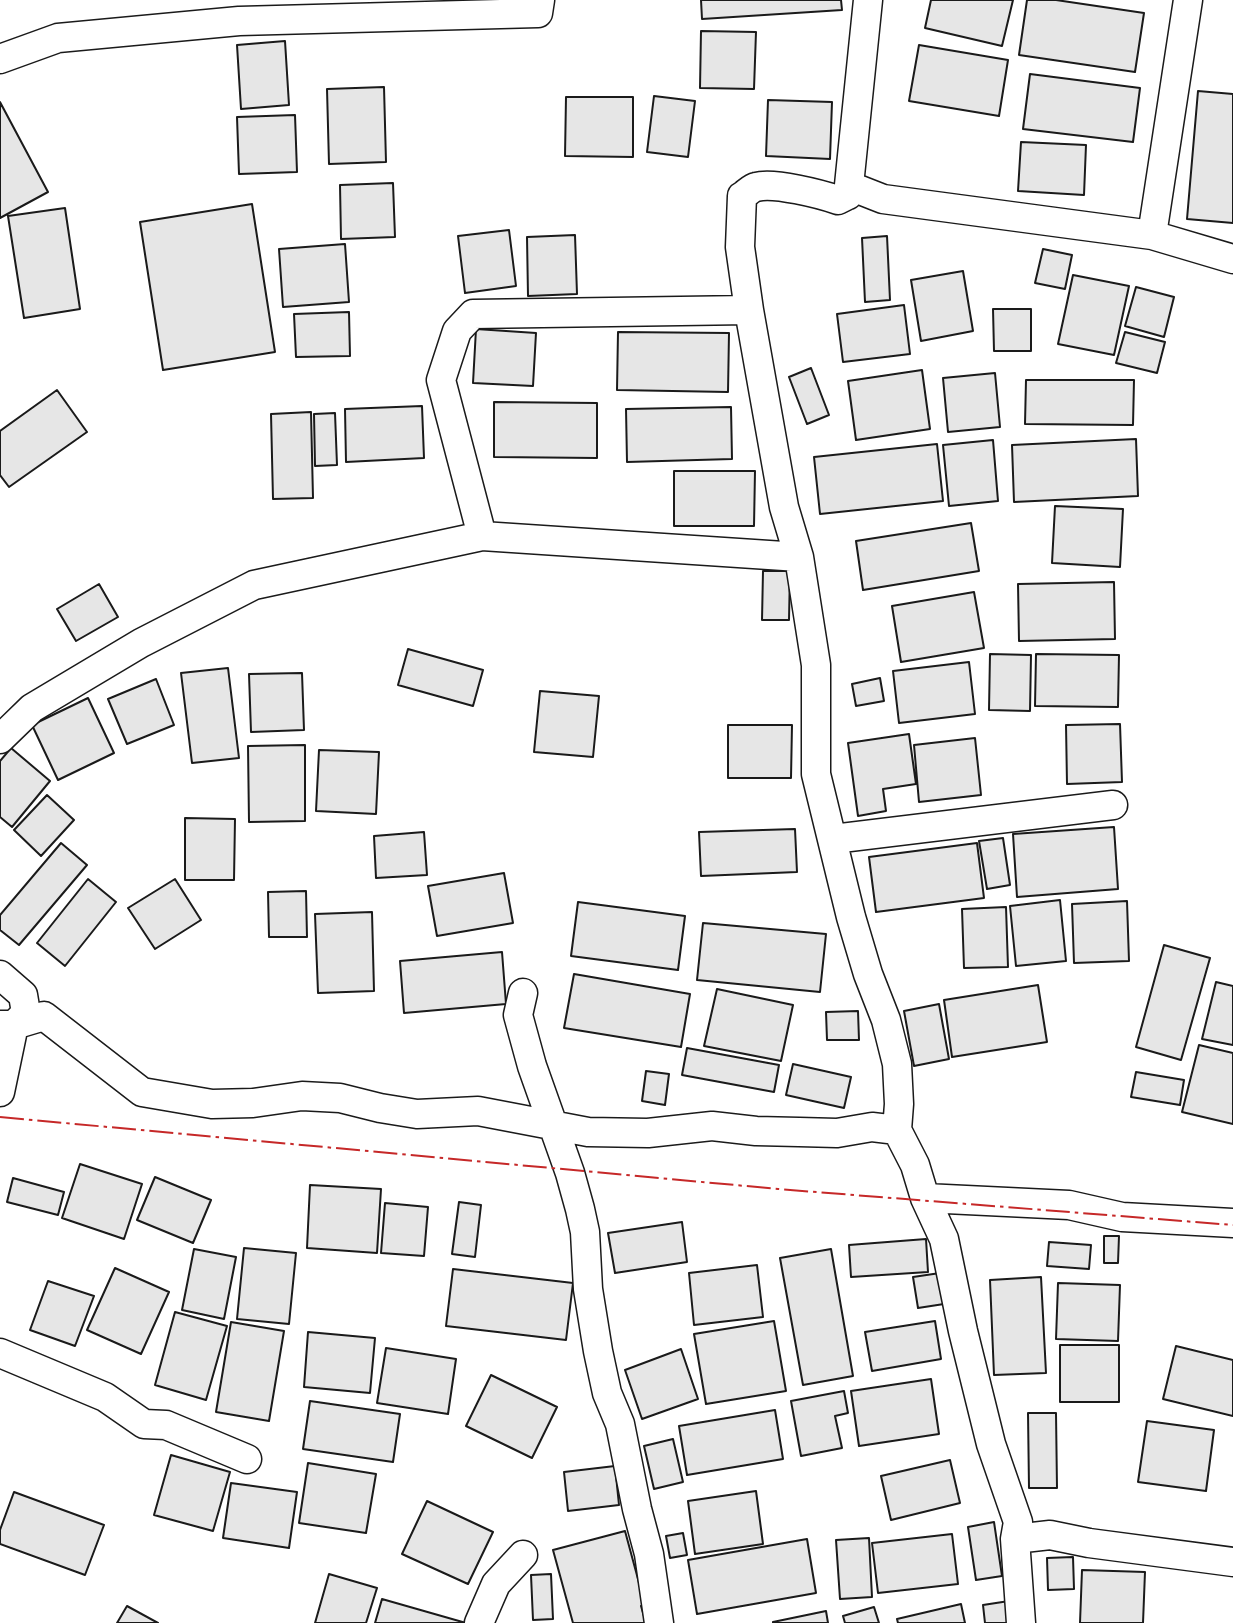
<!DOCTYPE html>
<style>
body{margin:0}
canvas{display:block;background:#fff}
</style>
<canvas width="1233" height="1623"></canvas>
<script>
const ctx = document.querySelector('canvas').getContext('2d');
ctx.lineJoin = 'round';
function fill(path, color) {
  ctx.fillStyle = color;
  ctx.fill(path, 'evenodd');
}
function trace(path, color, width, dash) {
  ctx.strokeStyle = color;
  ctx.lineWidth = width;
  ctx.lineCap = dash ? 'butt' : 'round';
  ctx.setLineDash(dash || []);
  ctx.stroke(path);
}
const building = new Path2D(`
 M701 0H841L842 10 702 19Z
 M931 0H1013L1002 46 925 28Z
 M1027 0H1056L1144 13 1135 72 1019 55Z
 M701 31 756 32 754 89 700 88Z
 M285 41 289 105 241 109 237 45Z
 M919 45 1008 60 999 116 909 101Z
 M1030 74 1140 88 1133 142 1023 129Z
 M384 87 386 162 329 164 327 89Z
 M1198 91 1233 94V223L1187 219Z
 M654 96 695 101 688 157 647 152Z
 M566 97H633V157L565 156Z
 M768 100 832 102 830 159 766 156Z
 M0 102 48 192 0 218Z
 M295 115 297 172 239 174 237 117Z
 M1021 142 1086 145 1084 195 1018 191Z
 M393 183 395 237 341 239 340 185Z
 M252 204 275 352 163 370 140 222Z
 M65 208 80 309 24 318 8 216Z
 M509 230 516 286 465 293 458 236Z
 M575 235 577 294 528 296 527 237Z
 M887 236 890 300 865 302 862 238Z
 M345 244 349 302 283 307 279 249Z
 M1043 249 1072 255 1065 289 1035 283Z
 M963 271 973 331 921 341 911 280Z
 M1073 275 1129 286 1114 355 1058 344Z
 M1136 287 1174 297 1164 337 1125 326Z
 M904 305 910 354 843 362 837 314Z
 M993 309H1031V351H994Z
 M349 312 350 356 296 357 294 314Z
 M476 329 536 333 533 386 473 383Z
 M618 332 729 333 728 392 617 390Z
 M1125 332 1165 342 1157 373 1116 363Z
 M811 368 829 415 807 424 789 377Z
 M922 370 930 429 856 440 848 381Z
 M995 373 1000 427 948 432 943 378Z
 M1026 380H1134L1133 425 1025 424Z
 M57 390 87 432 9 487 0 475V431Z
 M494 402 597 403V458L494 457Z
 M422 406 424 458 346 462 345 409Z
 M731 407 732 459 627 462 626 409Z
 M311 412 313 498 273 499 271 414Z
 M335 413 337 465 315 466 314 414Z
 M1136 439 1138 496 1014 502 1012 445Z
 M993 440 998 501 949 506 943 445Z
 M937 444 943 501 820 514 814 457Z
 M674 471H755L754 526H674Z
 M1055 506 1123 509 1120 567 1052 563Z
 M971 523 979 571 863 590 856 541Z
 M763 571H790L789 620H762Z
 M1114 582 1115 639 1019 641 1018 584Z
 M99 584 118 617 76 641 57 609Z
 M974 592 984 648 901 662 892 606Z
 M408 649 483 670 473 706 398 685Z
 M990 654 1031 655 1030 711 989 710Z
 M1036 654 1119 655 1118 707 1035 706Z
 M969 662 975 714 899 723 893 671Z
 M228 668 239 758 192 763 181 673Z
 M302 673 304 730 251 732 249 674Z
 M880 678 884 701 856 706 852 684Z
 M156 679 174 725 127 744 108 699Z
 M540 691 599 696 593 757 534 752Z
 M88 698 114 753 58 780 32 725Z
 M1120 724 1122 782 1067 784 1066 725Z
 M728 725H792L791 778H728Z
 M909 734 916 784 883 789 886 811 858 816 848 743Z
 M975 738 981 795 919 802 914 745Z
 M305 745V821L249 822 248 746Z
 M11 748 50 781 12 827 0 817V761Z
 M319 750 379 752 376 814 316 811Z
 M47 795 74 820 41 856 14 830Z
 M185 818 235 819 234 880H185Z
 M1114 827 1118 889 1017 897 1013 834Z
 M795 829 797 872 701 876 699 832Z
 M424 832 427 875 376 878 374 836Z
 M1003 838 1010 885 987 889 979 841Z
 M61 843 87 865 19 945 0 930V915Z
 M977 843 984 898 876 912 869 857Z
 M504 873 513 923 437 936 428 886Z
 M88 879 116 902 65 966 37 943Z
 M175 879 201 920 155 949 128 908Z
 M306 891 307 937H269L268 892Z
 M1060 900 1066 961 1016 966 1010 906Z
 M1127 901 1129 961 1074 963 1072 904Z
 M578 902 685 916 678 970 571 956Z
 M1006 907 1008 967 964 968 962 909Z
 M372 912 374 991 318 993 315 914Z
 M703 923 826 934 820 992 697 980Z
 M1164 945 1210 958 1181 1060 1136 1047Z
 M502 952 506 1004 404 1013 400 961Z
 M574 974 690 994 681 1047 564 1028Z
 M1216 982 1233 986V1045L1202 1039Z
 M1038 985 1047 1042 952 1057 944 1000Z
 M717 989 793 1005 781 1061 704 1046Z
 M939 1004 949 1059 914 1066 904 1011Z
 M858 1011 859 1040H827L826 1012Z
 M1199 1045 1233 1053V1124L1182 1112Z
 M687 1048 779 1065 774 1092 682 1075Z
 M793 1064 851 1077 844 1108 786 1095Z
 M646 1071 669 1074 665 1105 642 1101Z
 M1136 1072 1184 1080 1180 1105 1131 1097Z
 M80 1164 142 1184 124 1239 62 1218Z
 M155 1177 211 1200 193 1243 137 1220Z
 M13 1178 64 1192 58 1215 7 1202Z
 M310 1185 381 1189 377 1253 307 1248Z
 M459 1202 481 1205 475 1257 452 1254Z
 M385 1203 428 1207 424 1256 381 1253Z
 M682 1222 687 1262 615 1273 608 1233Z
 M1104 1236H1119L1118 1263H1104Z
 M926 1239 928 1272 851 1277 849 1245Z
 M1049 1242 1091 1245 1089 1269 1047 1266Z
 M244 1248 296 1253 289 1324 237 1319Z
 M194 1249 236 1257 224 1319 182 1310Z
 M831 1249 853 1376 803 1385 780 1258Z
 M757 1265 763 1317 694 1325 689 1273Z
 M115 1268 169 1292 141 1354 87 1330Z
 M453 1269 573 1283 566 1340 446 1326Z
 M940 1273 944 1304 918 1308 913 1277Z
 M1041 1277 1046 1373 994 1375 990 1280Z
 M48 1281 94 1296 75 1346 30 1330Z
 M1058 1283 1120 1285 1118 1341 1056 1339Z
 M175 1312 227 1326 206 1400 155 1385Z
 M774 1321 786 1391 706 1404 694 1334Z
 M935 1321 941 1359 872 1371 865 1332Z
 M231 1322 284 1331 269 1421 216 1412Z
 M308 1332 375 1338 370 1393 304 1387Z
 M1060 1345H1119V1402H1060Z
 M1176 1346 1233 1360V1416L1163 1399Z
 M386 1348 456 1359 448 1414 377 1403Z
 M681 1349 698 1399 642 1419 625 1370Z
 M491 1375 557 1407 532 1458 466 1426Z
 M931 1379 939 1434 859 1446 851 1391Z
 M844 1391 848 1413 835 1416 842 1448 801 1456 791 1401Z
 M310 1401 400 1414 393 1462 303 1449Z
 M775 1410 783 1459 687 1475 679 1426Z
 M1028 1413H1056L1057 1488H1029Z
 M1147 1421 1214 1430 1206 1491 1138 1482Z
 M673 1439 683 1482 654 1489 644 1446Z
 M171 1455 230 1472 213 1531 154 1515Z
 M950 1460 960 1503 891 1520 881 1476Z
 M308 1463 376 1474 366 1533 299 1523Z
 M615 1466 619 1505 568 1511 564 1472Z
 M231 1483 297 1492 289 1548 223 1538Z
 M756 1491 763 1544 695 1554 688 1501Z
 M14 1492 104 1525 85 1575 0 1544V1530Z
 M427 1501 493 1532 468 1584 402 1554Z
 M994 1522 1002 1576 976 1580 968 1527Z
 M625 1531 645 1605 641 1606 646 1623H573L553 1550Z
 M683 1533 687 1555 670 1558 666 1536Z
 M952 1534 958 1584 878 1593 872 1543Z
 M869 1538 872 1597 840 1599 836 1540Z
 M807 1539 816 1593 697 1614 688 1560Z
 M1073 1557 1074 1589 1048 1590 1047 1558Z
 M1082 1570 1145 1572 1143 1623H1080Z
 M329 1574 377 1588 366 1623H315Z
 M551 1574 553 1619 533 1620 531 1575Z
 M382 1599 466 1623H375Z
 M1009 1601 1012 1623H985L983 1605Z
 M961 1604 965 1623H898L897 1619Z
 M127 1606 158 1623H117Z
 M874 1607 879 1623H845L843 1616Z
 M826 1611 828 1623H773V1622Z`);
const minor = new Path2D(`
 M868 0 848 195 838 200C820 194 774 182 756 187 751 188 746 194 742 196L740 247 749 310 784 507 799 557 816 665V774L851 917 868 974 886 1020 897 1064 899 1104 897 1130
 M0 59 58 38 239 21 538 13 540 0
 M848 195 855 188 883 199 1152 235 1233 259
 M1152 235 1188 0
 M482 536 441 380 457 331 473 314 749 310
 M0 739 32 708 141 643 254 585 482 536 799 557
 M833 839 1113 805
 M0 975 23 995 26 1013 14 1025 0 1092
 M523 993 518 1015 532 1066 570 1173 580 1209 585 1232 588 1289 598 1351 607 1393 620 1424 637 1509 649 1554 659 1623
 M0 1025H14L44 1016 142 1092 212 1104 253 1103 302 1096 340 1098 380 1108 417 1114 478 1111 588 1132 648 1133 712 1126 756 1131 799 1132 837 1133 872 1127 897 1130 915 1165 925 1198 944 1239 963 1331 991 1444 1018 1522 1015 1539 1050 1535 1089 1543 1233 1562
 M925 1198 1069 1205 1122 1217 1233 1223
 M0 1353 105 1397 144 1424 166 1425 247 1459
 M1015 1539 1021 1623
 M479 1623 496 1584 523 1555`);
const power = new Path2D(`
 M0 1117 778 1189 1233 1225`);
fill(building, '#e6e6e6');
trace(building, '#1a1a1a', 2);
trace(minor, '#1a1a1a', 31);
trace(minor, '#fff', 28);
trace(power, '#c62828', 2, [24, 5, 3.5, 5]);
</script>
